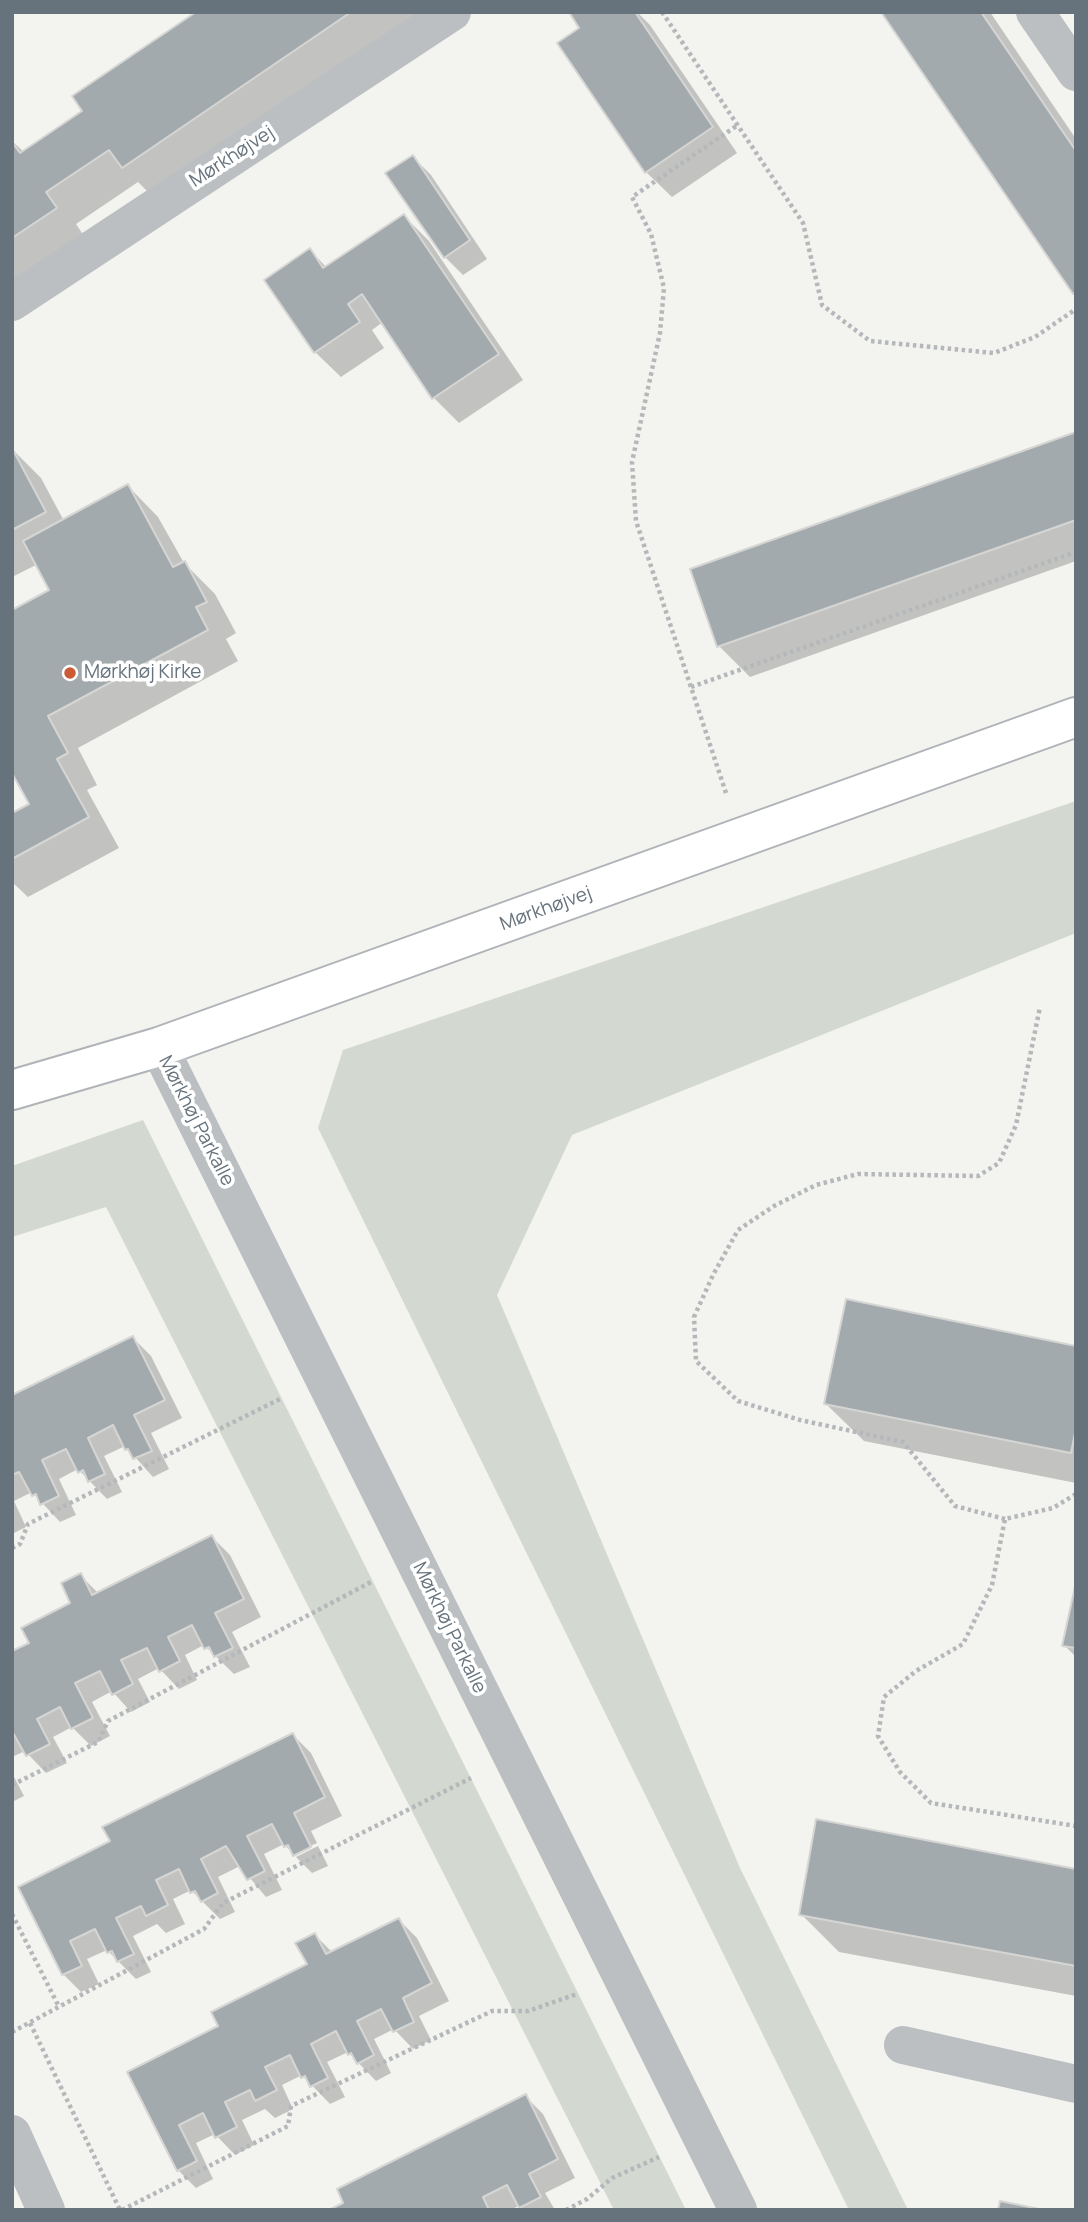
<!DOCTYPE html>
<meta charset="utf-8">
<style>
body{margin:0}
#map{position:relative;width:1088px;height:2222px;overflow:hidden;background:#f3f3f0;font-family:Manrope,sans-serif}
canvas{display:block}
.frame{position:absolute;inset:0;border:14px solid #66737d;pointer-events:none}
</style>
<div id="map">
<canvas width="1088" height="2222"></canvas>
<div class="frame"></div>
</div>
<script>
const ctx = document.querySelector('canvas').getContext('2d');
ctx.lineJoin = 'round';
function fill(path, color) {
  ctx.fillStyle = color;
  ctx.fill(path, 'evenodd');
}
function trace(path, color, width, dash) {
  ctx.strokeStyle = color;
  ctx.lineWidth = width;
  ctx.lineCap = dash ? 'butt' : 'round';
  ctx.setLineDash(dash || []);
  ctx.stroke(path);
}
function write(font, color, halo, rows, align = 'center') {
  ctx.font = font + ' Manrope,sans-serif';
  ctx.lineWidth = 7;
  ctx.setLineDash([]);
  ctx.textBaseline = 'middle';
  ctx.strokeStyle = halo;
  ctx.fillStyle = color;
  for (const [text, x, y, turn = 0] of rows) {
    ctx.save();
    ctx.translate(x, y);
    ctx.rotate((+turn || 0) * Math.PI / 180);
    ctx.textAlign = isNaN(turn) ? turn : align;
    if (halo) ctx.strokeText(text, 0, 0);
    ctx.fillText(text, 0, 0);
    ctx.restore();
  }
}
const green = new Path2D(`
 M1076 801V933L572 1135 497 1295 740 1868 908 2210H849L318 1128 343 1050Z
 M143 1120 686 2210H614L106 1207 12 1237V1166Z`);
const shadow = new Path2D(`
 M200 12H427L154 198 138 182 76 224 86 239 12 289V141L24 152 84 111Z
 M571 12H637L650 25 737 153 672 197 646 172 582 28Z
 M884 12H990L1076 139V295Z
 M413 157 431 175 487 259 463 275 445 257Z
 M404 216 429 241 523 380 459 423 434 398 383 322 372 330 384 348 341 377 315 352 310 250 327 268Z
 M1076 434V561L750 677 719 646Z
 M12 449 41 478 64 521 128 486 158 517 184 563 215 594 236 633 226 639 238 661 78 748 97 785 87 790 119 848 28 897 12 882V815L31 804 52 591 38 564 12 577Z
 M133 1338 151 1356 182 1418 151 1433 169 1469 153 1477 125 1446 104 1456 122 1492 107 1499 78 1469 59 1479 76 1515 60 1522 32 1492 14 1501 26 1527 12 1534V1397Z
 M1076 1347V1483L864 1441 826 1404Z
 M212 1537 230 1555 261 1617 232 1632 250 1667 234 1674 204 1645 185 1655 197 1680 179 1689 159 1668 138 1679 150 1702 131 1712 112 1691 92 1702 110 1736 91 1746 72 1727 53 1737 67 1763 46 1773 25 1751 12 1757V1653L31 1644 73 1604 80 1575 98 1593Z
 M1076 1590V1657L1064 1645Z
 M293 1735 311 1753 342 1816 311 1831 317 1843 295 1853V1856L284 1844 264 1854 282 1890 266 1897 240 1866 218 1877 235 1912 220 1919 191 1890 173 1899 185 1924 166 1933 157 1924 133 1936 151 1972 136 1979 107 1950 87 1959 99 1984 81 1992 63 1974 20 1887 112 1842Z
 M12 1773 24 1796 12 1802Z
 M318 1846 328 1866 312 1873 296 1857Z
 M1076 1871V1996L839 1952 801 1914Z
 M399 1920 417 1938 449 2001 419 2016 431 2040 413 2049 394 2029 374 2039 391 2073 376 2081 348 2052 327 2062 345 2097 330 2104 302 2075 282 2085 293 2109 275 2118 265 2109 242 2120 254 2145 235 2155 215 2134 196 2143 213 2179 196 2188 178 2170 129 2072 220 2027 309 1965 315 1935 333 1953Z
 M525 2096 543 2114 575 2178 545 2193 555 2210H524L520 2205 511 2210H333Z`);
const building = new Path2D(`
 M196 12H351L122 168 109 150 46 192 57 208 12 238V142L20 153 82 111 72 96Z
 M569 12H635L713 127 645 173 557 43 579 28Z
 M881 12H981L1076 151V292L1073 294Z
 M413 155 470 240 444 258 385 173Z
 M404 214 499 354 432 399 362 294 348 304 360 322 314 353 264 280 310 248 323 268Z
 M1076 432V520L717 647 690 569Z
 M12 448 46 512 12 530Z
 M128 484 173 567 185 561 207 602 196 607 208 630 48 716 68 753 57 759 89 817 12 859V813L29 804 12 773V610L49 590 23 541Z
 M846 1299 1076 1346V1428L1071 1453 824 1404Z
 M133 1336 165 1400 134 1415 152 1451 133 1459 128 1449 125 1450 113 1425 88 1438 105 1474 88 1482 83 1470 78 1473 66 1449 42 1460 59 1496 40 1505 36 1494 32 1496 19 1472 12 1475V1395Z
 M212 1535 244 1599 215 1613 233 1648 214 1657 209 1647 204 1649 192 1625 168 1637 180 1661 159 1672 147 1648 121 1660 133 1684 112 1695 100 1671 75 1683 93 1718 71 1729 60 1707 37 1719 50 1744 26 1756 12 1731V1651L29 1643 21 1628 70 1603 61 1583 81 1573 92 1595Z
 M1076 1582V1648L1062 1646Z
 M293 1733 325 1797 294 1813 311 1847 293 1856 288 1845 284 1847 272 1824 247 1836 265 1871 247 1880 226 1846 201 1859 218 1893 201 1902 195 1891 190 1893 179 1869 156 1880 168 1905 146 1916 141 1906 116 1918 134 1954 117 1962 112 1951 107 1953 95 1929 70 1941 82 1966 62 1975 18 1887 110 1841 102 1827Z
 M816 1819 1076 1869V1966L799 1915Z
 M399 1918 432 1983 403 1998 414 2022 393 2032 381 2009 357 2021 374 2055 357 2064 351 2053 348 2055 336 2031 311 2044 328 2078 310 2087 305 2076 301 2078 290 2055 265 2067 277 2090 255 2101 250 2090 225 2102 237 2127 215 2138 203 2113 179 2125 197 2161 177 2171 127 2072 218 2026 211 2012 307 1964 295 1943 315 1933 326 1954Z
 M526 2094 558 2159 529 2174 541 2197 519 2208 507 2185 483 2197 489 2210H329L343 2203 337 2189Z
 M1000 2201 1044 2210H998Z`);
const path = new Path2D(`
 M662 12 803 223 822 305 870 341 994 353 1035 337 1076 309
 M691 687 1076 552
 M726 793 636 521 632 462 660 333 664 288 651 234 632 197 738 125
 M1076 1494 1053 1508 1005 1519 992 1585 963 1644 916 1671 884 1697 878 1736 900 1772 931 1803 1076 1826
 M1005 1519 955 1506 903 1442 800 1420 738 1401 696 1361 694 1317 713 1275 738 1230 774 1206 816 1185 858 1174 978 1176 999 1163 1016 1125 1040 1007
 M12 1548 20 1544 28 1524 282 1398
 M12 1785 98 1742 108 1721 373 1581
 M12 1914 59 2007
 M30 2023 120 2210
 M12 2032 204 1929 223 1903 471 1778
 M122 2210 288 2126 291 2106 492 2011H528L577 1994
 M566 2210 587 2199 612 2178 659 2157`);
const street = new Path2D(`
 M1035 12 1076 72
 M12 302 452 12
 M159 1047 738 2210
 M903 2045 1076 2084
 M12 2134 46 2210`);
const secondary = new Path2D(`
 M12 1090 159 1047 1076 717`);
const markers = [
 [70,673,7,"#cc5a37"]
];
const streetNames = [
 ["Mørkhøjvej",232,157,-33],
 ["Mørkhøjvej",546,909,-20],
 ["Mørkhøj Parkalle",196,1121,63],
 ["Mørkhøj Parkalle",449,1628,64]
];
const poiNames = [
 ["Mørkhøj Kirke",84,673]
];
fill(green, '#d3d8d0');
fill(shadow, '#0003');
fill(building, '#a3aaae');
trace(building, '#d5d5d3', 2);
trace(secondary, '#b0b4b8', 42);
trace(path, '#b5b8ba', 4.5, [3.5, 3.5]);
trace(street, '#bbbfc1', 38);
trace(secondary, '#fff', 38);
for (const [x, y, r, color] of markers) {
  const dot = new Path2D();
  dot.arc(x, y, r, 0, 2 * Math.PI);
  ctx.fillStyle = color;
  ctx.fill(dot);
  trace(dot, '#fff', 2.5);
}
write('19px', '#66737d', '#fff', streetNames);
write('19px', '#66737d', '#fff', poiNames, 'left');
</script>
